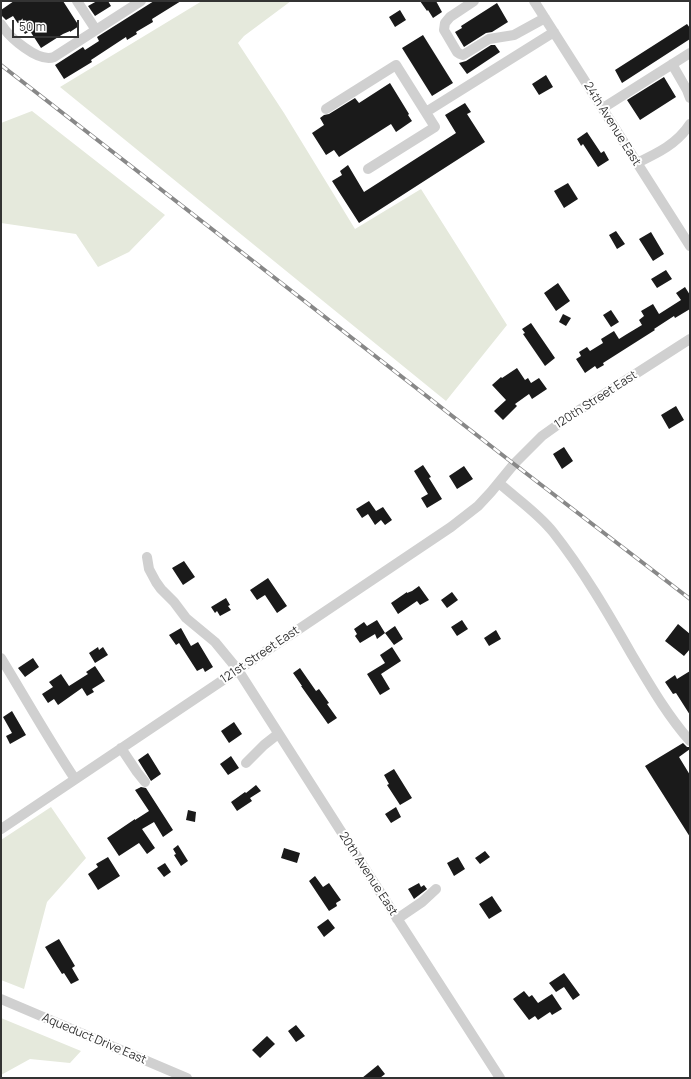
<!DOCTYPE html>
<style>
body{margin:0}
#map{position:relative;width:691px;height:1079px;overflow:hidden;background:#fff;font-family:Manrope,sans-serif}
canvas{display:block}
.frame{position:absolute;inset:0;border:2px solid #333;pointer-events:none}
.scale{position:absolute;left:12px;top:20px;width:67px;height:18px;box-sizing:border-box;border:2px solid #333;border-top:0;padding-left:5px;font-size:12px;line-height:14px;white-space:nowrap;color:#333;-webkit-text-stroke:3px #fff;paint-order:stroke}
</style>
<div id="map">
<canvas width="691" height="1079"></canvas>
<div class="frame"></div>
<div class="scale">50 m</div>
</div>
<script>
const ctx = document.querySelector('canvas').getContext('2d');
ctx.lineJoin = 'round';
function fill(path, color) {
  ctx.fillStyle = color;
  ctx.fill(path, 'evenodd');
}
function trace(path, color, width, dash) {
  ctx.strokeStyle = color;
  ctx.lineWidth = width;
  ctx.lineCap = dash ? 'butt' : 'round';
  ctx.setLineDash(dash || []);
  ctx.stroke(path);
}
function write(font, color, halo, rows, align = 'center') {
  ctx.font = font + ' Manrope,sans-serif';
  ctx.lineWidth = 4;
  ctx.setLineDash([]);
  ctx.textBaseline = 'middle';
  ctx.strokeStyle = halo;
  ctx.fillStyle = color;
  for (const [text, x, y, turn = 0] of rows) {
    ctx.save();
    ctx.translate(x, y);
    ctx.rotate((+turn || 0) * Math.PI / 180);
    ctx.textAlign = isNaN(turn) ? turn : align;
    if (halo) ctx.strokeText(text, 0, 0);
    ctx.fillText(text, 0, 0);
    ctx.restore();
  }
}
const green = new Path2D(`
 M202 1H291L244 36 238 43 284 113 355 229 421 189 507 325 446 401 60 87Z
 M32 111 165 215 129 252 98 267 76 234 1 223V123Z
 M51 807 86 858 47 902 24 989 1 980V840Z
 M1 1018 81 1051 70 1063 30 1059 1 1075Z`);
const building = new Path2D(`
 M14 1H63L79 26 70 32V31L63 34 41 48 30 31 25 34 13 16 6 20 1 15V10Z
 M97 1H108L111 6 95 16 88 6Z
 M154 1H181L152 19 153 22 136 32 137 34 127 40 126 37 91 60 92 62 64 79 55 65 83 47 85 50 99 41 97 37Z
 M420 1H436L442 12 433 18 428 10 427 11Z
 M497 3 508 22 492 32 486 33 464 47 455 32 462 28 461 26Z
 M400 10 406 20 395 27 389 17Z
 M687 24 690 28V39L622 83 615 70Z
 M423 35 453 83 432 96 402 48Z
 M491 45H495L500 52 467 74 459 63 466 61Z
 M546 75 553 87 539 95 532 84Z
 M664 77 676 97 640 120 627 100Z
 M390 83 409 114 408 115 412 121 396 132 391 124 339 157 334 150 326 155 312 133 324 125 320 118 324 115 329 114 355 98 359 103Z
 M465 103 471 112 467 114 485 142 359 223 332 181 342 175 340 171 348 165 364 192 456 133 445 115Z
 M587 132 601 153 604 151 609 160 598 167 583 144 581 146 577 139Z
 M568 183 578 199 564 208 554 191Z
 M616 231 625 244 617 249 609 235Z
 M651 232 664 254 653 261 639 239Z
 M666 270 672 279 657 288 651 279Z
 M558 283 570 301 556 311 544 293Z
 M685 287 690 295V309L675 318 674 316 654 329 655 330 603 363 604 365 597 369 595 366 585 373 576 359 581 356 579 352 587 347 590 351 603 343 601 339 614 331 619 339 627 334 642 325 639 320 644 316 641 311 653 304 659 314 681 300 676 293Z
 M611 310 619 322 611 327 603 315Z
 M563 314 571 318 566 326 559 322Z
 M531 323 555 358 545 366 523 334 525 333 522 329Z
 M517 368 525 380 528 378 531 383 539 378 547 389 532 399 529 394 515 404 517 406 503 420 494 411 506 400 492 385 501 377 502 378Z
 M676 406 684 420 669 429 661 415Z
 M564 447 573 461 562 469 553 454Z
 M423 465 431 477 429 478 442 499 427 508 421 498 428 494 414 471Z
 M464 466 473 479 457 489 449 476Z
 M369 501 376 511 383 507 392 520 385 525 381 520 375 525 368 514 362 518 356 509Z
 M184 561 195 577 183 585 172 568Z
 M268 578 287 606 277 613 265 595 257 600 250 590Z
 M419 586 429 600 420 605 417 601 398 614 391 603 407 592V593L412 591Z
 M452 592 458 600 447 608 441 600Z
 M226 598 230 605 228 606 231 610 220 616 217 611 215 613 211 607Z
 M377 620 385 633 377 639 375 634 360 643 355 636 357 634 354 629 364 622 367 626Z
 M462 620 468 629 457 636 451 627Z
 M678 624 690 634V649L684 656 665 641Z
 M395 626 403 639 394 645 385 633Z
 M181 628 191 646 198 642 213 667 205 672 203 668 197 671 179 643 176 645 169 635Z
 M496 630 501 639 489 646 484 638Z
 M98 647 99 650 103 647 108 655 95 663 89 653Z
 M392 647 401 661 381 674 390 689 380 695 367 674 385 663 380 655Z
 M33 658 39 667 25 677 18 668Z
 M95 666 105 681 92 689 94 692 87 696 82 688 58 705 54 699 48 703 42 694 53 687 49 682 61 674 69 686 88 674 86 672Z
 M300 668 316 691 319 689 329 703 327 704 337 718 328 724 301 686H302L293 673Z
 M690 671 689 678 690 680V715L676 693 673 694 665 682 675 675 677 679Z
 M12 711 26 735 10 744 6 736 12 733 3 717Z
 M234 722 242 734 229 743 221 731Z
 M683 743 687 747H690V749L679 757 690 775V837L645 766Z
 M148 753 161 774 151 781 138 760Z
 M231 756 239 768 228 775 220 764Z
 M394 769 412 798 400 805 387 785 389 784 384 775Z
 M256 785 261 791 250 798 252 801 237 811 231 802 245 792 246 793Z
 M141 787 146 788 173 830 163 837 154 822 142 829 155 848 147 854 139 843 119 856 107 838 135 819V820L149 811 135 790Z
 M396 807 401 817 391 823 385 814Z
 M188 810 196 812 195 822 186 820Z
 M178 845 188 861 181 866 174 855 176 854 173 849Z
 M284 848 300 853 297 863 281 858Z
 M485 851 490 857 480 864 475 858Z
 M108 857 120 876 98 890 88 874 98 867 96 864Z
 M458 857 465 869 454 876 447 863Z
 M165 863 171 872 164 877 157 868Z
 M315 876 323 887 329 883 341 900 336 903 337 906 329 911 309 881Z
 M419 883 421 887 424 885 427 889 414 899 408 889Z
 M492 896 502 911 489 919 479 904Z
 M328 919 335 928 324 937 317 927Z
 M59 939 75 966 72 968 79 980 71 984 64 973 62 974 45 947Z
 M564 973 580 995 573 1000 564 987 556 992 549 983Z
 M524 991 529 997 532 995 538 1003 552 994 562 1009 552 1015 550 1012 538 1020 535 1016 529 1020 513 999Z
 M296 1025 305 1036 296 1042 288 1031Z
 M267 1036 275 1044 260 1058 252 1050Z
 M378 1065 385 1074 380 1078H362Z`);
const minor = new Path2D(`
 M77 1 96 30
 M474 1 450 17 445 23 444 30 447 35 457 52 460 54 463 55 468 52 489 39 514 35 545 18
 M534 1 690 246
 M1 24C9 37 38 63 54 57L141 1
 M672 64 687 90 690 98
 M603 108 690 53
 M326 109 396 65 435 127 368 169
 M426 112 554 32
 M637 163C658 153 677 144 690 124
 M499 483C517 499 538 513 553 532 583 570 608 613 632 655 650 685 667 715 690 741
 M147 557 149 569 156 582 161 589 174 602 186 618 215 642 238 670 351 847 500 1078
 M1 658C26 699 49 740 75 779
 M121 748 137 772 145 782
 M246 763 264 745 278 734
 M1 829 451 527 478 506 491 492 514 464 542 436 570 416 690 339
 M397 919 422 902 436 889
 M1 999 187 1078`);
const rail = new Path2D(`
 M1 65 514 464 690 599`);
const streetNames = [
 ["24th Avenue East",612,124,58],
 ["120th Street East",596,400,-33],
 ["121st Street East",260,655,-34],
 ["20th Avenue East",368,874,57],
 ["Aqueduct Drive East",94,1039,23]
];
fill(green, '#e5e9dc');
fill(building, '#1a1a1a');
trace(minor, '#d0d0d0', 10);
trace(rail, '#888', 4);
trace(rail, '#fff', 2.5, [8]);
write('12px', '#333', '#fff', streetNames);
</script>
